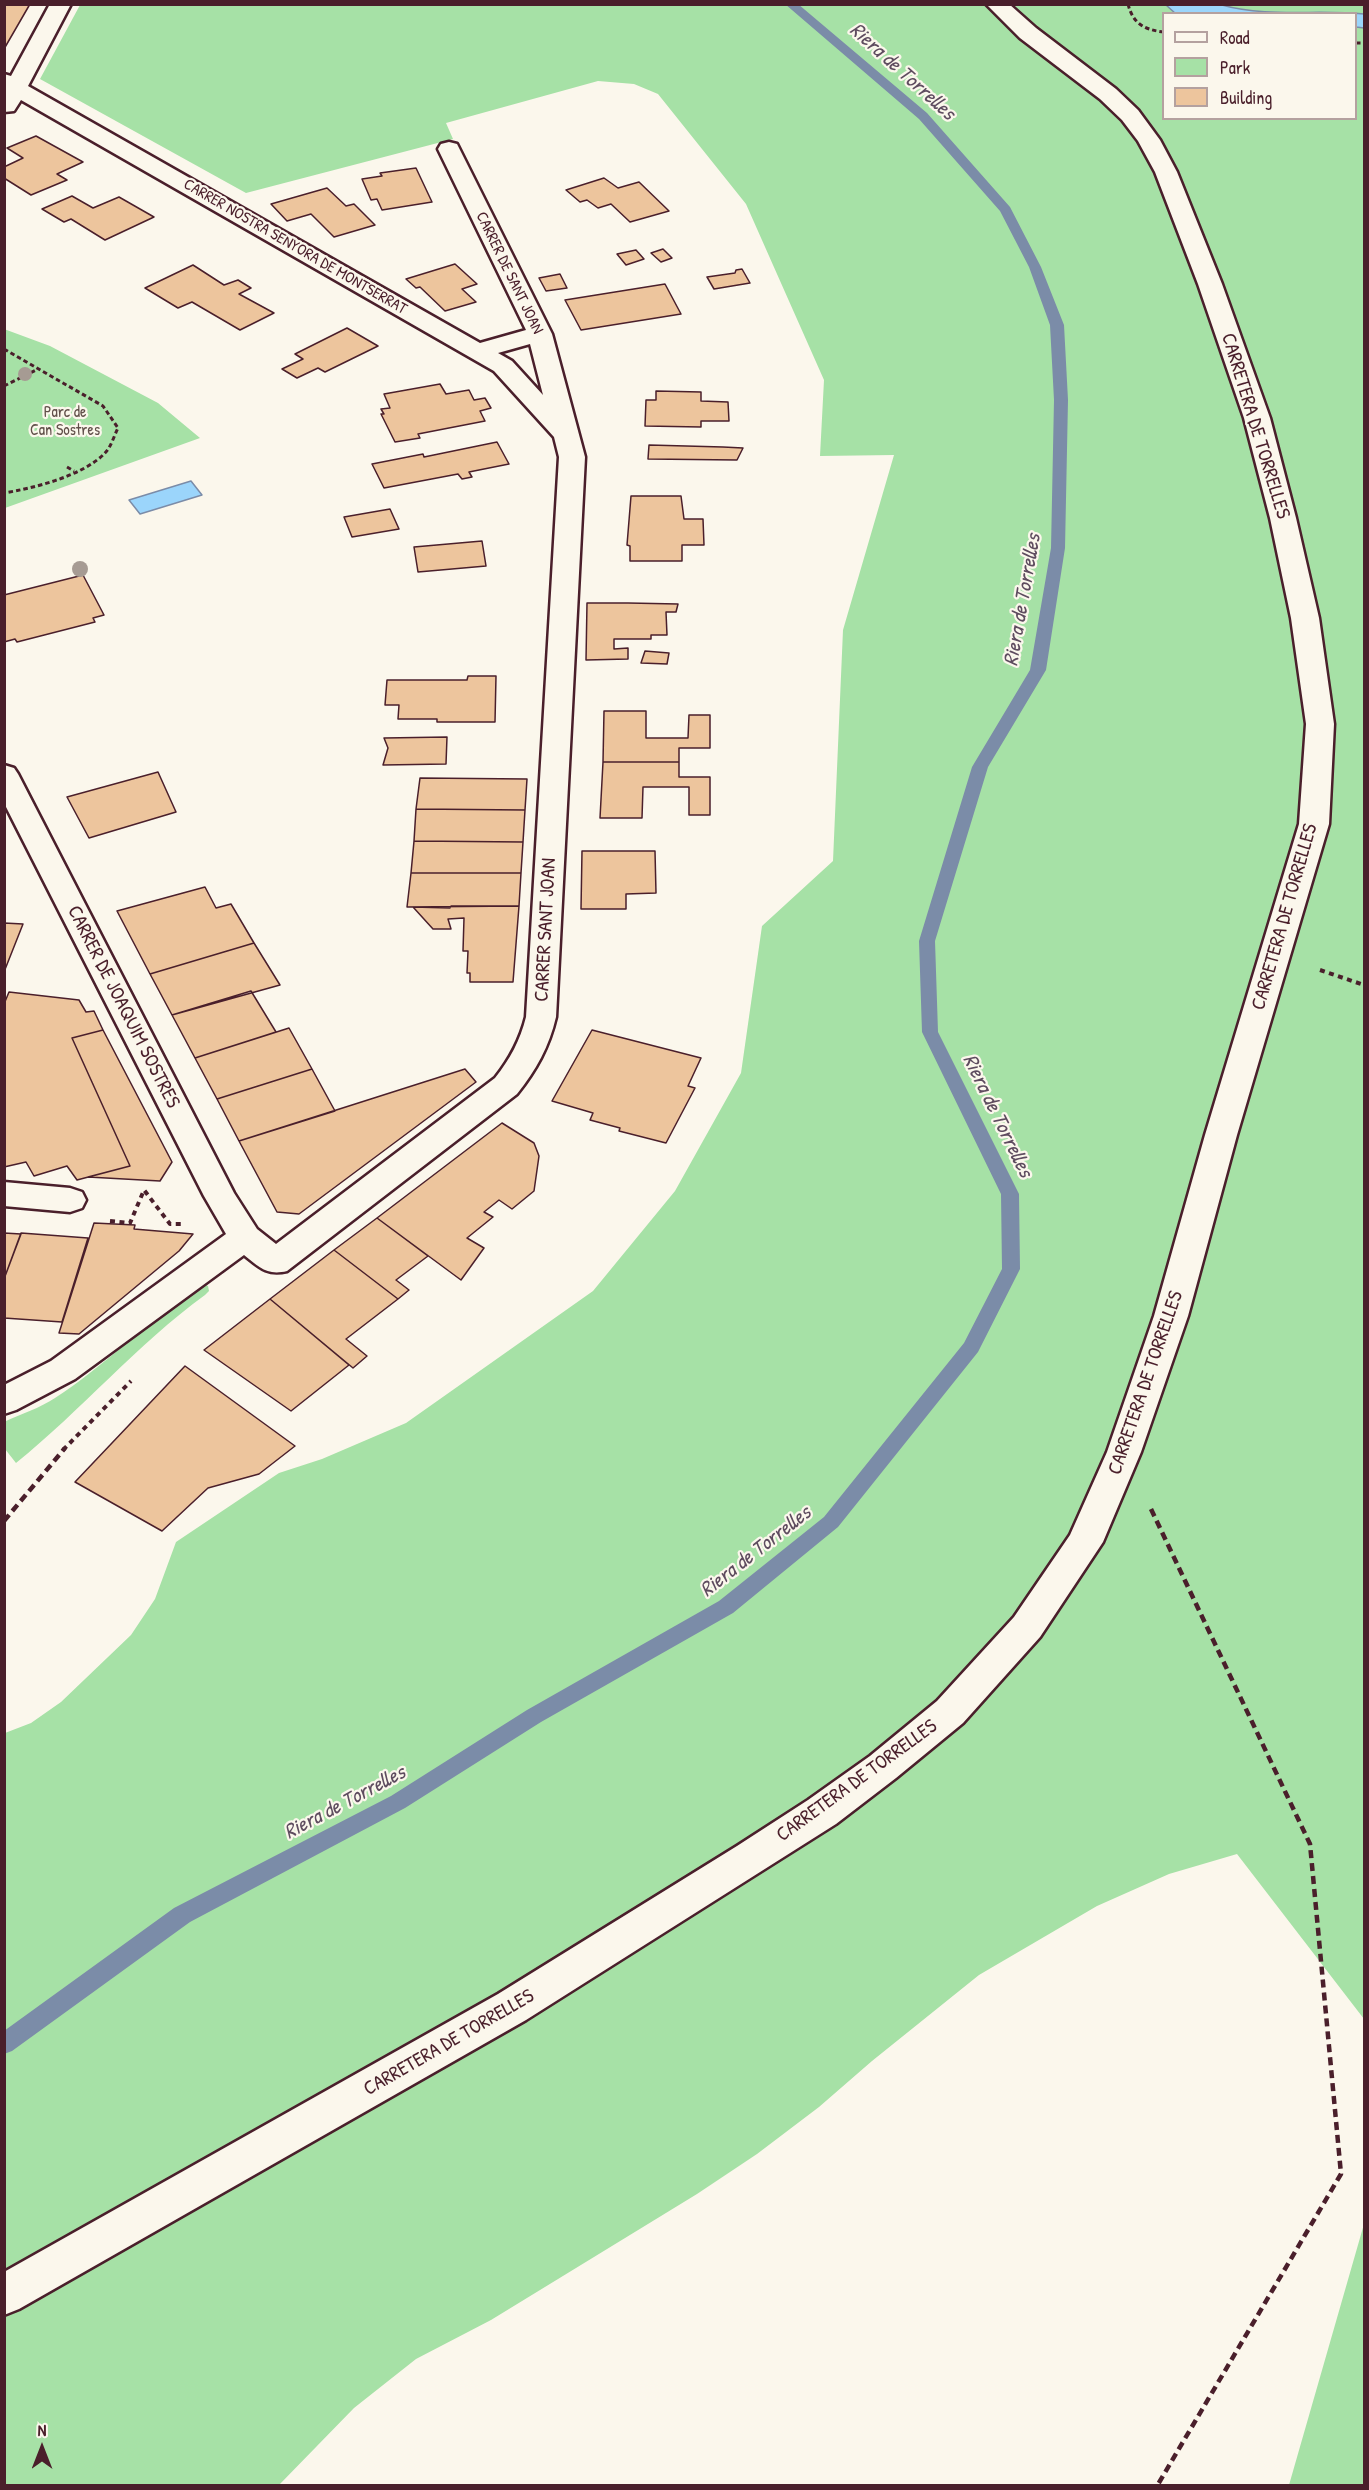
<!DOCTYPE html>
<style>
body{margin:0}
#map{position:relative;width:1369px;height:2490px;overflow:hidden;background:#fbf7ec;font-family:"Patrick Hand",sans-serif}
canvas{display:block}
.frame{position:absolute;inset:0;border:6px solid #4a1f2b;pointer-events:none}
.legend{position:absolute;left:1162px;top:12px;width:195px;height:108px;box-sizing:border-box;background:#fbf7ec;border:2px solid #b4a19f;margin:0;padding:8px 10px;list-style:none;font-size:18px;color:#4a1f2b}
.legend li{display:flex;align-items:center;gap:12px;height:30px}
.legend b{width:30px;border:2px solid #b4a19f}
.north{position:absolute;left:12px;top:2418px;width:60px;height:60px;-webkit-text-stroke:4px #fbf7ec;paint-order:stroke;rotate:0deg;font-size:16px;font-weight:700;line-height:24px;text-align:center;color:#4a1f2b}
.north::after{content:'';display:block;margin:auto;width:21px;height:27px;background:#4a1f2b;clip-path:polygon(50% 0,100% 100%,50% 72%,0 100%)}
</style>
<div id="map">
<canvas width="1369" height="2490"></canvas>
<div class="frame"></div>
<ul class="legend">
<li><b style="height:8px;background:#fbf7ec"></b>Road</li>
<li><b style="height:16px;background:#a6e1a6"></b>Park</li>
<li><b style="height:16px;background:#edc59d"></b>Building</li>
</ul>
<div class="north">N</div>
</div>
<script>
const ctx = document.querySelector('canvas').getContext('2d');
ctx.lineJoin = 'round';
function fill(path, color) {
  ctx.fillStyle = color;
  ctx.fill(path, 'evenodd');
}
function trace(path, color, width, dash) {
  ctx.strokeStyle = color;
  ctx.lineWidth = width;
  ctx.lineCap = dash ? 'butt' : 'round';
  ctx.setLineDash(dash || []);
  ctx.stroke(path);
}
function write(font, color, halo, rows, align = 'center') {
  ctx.font = font + ' "Patrick Hand",sans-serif';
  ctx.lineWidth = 4.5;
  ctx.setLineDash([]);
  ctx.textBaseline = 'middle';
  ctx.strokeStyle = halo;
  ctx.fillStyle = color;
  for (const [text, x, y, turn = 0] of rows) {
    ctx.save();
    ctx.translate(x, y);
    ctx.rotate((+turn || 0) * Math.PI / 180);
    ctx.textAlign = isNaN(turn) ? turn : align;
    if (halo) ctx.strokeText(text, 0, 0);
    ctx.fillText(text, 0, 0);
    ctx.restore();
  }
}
const green = new Path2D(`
 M80 5H1364V2019L1237 1854 1169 1874 1097 1906 979 1975 872 2061 819 2107 757 2154 697 2194 491 2320 416 2359 354 2408 279 2485 5 2486V1733L31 1723 61 1702 131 1635 155 1599 176 1542 279 1473 322 1459 406 1423 593 1291 675 1191 741 1073 762 926 833 861 843 630 894 455 820 456 824 380 773 265 746 204 658 94 634 84 598 81 446 123 453 139 246 193 40 79ZM1164 14H1356V118H1164Z
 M4 329 50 346 158 403 200 438 5 508Z
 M202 1283 208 1286 209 1291 205 1295C136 1345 82 1410 16 1463L5 1449 4 1422C21 1414 40 1408 55 1398 108 1364 150 1318 202 1283Z
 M1364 2224V2485H1289Z`);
const water = new Path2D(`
 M1222 5C1267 18 1318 9 1364 14V28L1356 27V14H1176L1166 5Z
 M191 481 202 495 140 514 129 500Z`);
const stream = new Path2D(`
 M785 4H798L927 113 1010 207 1041 267 1064 325 1068 400 1065 548 1046 670 988 767 935 941 938 1032 1019 1194 1020 1269 978 1352 838 1527 733 1613 541 1722 405 1808 190 1922 12 2051 4 2054V2031L174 1908 391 1796 527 1710 719 1601 824 1517 964 1343 1002 1269 1001 1194 922 1032 919 941 972 767 1030 670 1051 548 1054 400 1050 325 1029 267 1000 211 919 119Z`);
const building = new Path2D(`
 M4 4H30L4 49Z
 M36 136 83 162 57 174 67 180 31 195 4 178V167L23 158 7 148Z
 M416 168 432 202 382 210 377 199 371 200 362 179 382 176 380 173Z
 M604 178 618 188 639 182 669 211 630 222 611 204 598 208 587 200 580 202 566 190Z
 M327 188 346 206 354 204 375 225 334 237 311 214 287 221 271 204Z
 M72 196 93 208 119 197 154 217 105 240 71 219 64 222 42 209Z
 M663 249 672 258 661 262 651 253Z
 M636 250 644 259 626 265 617 254Z
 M455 264 477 284 462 289 476 302 445 311 420 287 416 288 406 279Z
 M193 265 224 285 238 280 251 288 239 294 274 313 240 330 192 302 178 308 145 288Z
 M742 269 750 283 714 289 707 277 735 273 736 270Z
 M560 274 567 288 546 291 539 278Z
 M665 284 681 314 581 330 565 300Z
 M347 328 378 346 325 372 318 368 297 378 282 369 303 359 295 354Z
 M440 384 446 394 469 390 474 400 485 398 491 408 480 411 485 421 418 434 420 438 395 442 381 414H384L381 409 390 408 384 394Z
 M656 391 701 392V401L728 402 729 421H701V427L645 426 646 400H656Z
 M497 442 509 464 469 472 472 477 462 479 458 474 384 488 372 464 423 454 424 457Z
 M649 445 723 447 743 448 737 460 648 459Z
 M631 496H681L684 519H703L704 545H682V561H630V546L627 545Z
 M390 509 399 529 352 537 344 517Z
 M482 541 486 566 418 572 414 547Z
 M83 575 104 615 93 618 95 622 17 642 15 639 4 642V595Z
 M587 603H628L678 604 676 612H666L667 635H651V639H614V649L628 648V659L586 660Z
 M645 651 669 653 667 664 641 663Z
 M468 676H496L495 722H437V719H398L399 705H385L387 680H467Z
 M604 711H646V738H688L689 715H710V748H679V762H603Z
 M447 737 446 764 383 765 388 748 384 738Z
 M603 762H679V777H710V815H689V787H643L642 818H600Z
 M158 772 176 812 89 838 67 797Z
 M420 778 527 779 525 810 416 809Z
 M416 809 525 810 523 842 414 841Z
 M414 841 523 842 521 873H411Z
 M582 851H655L656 893 626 894V909H581Z
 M411 873H521L519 906 407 907Z
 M205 887 216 908 231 904 254 943 150 974 117 911Z
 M451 906H519L513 982H470V973H467L468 951H463L464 918 448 919 451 929H433L413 907 450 908Z
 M4 923 23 924 4 972Z
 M254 943 280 985 172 1015 150 974Z
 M251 991 276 1032 195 1058 172 1015Z
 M9 992 79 1000 86 1012 94 1011 103 1030 72 1038 130 1166 77 1180 67 1166 34 1176 26 1162 4 1167V1004Z
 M289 1028 312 1069 217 1099 195 1058Z
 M103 1030 172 1162 160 1181 88 1177 130 1166 72 1038Z
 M592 1030 701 1058 688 1086 695 1088 666 1143 619 1131 620 1128 590 1120 593 1113 552 1101Z
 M312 1069 335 1111 239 1141 217 1099Z
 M465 1069 476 1082 299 1214 277 1212 239 1141Z
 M502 1123 534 1143 539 1156 534 1191 512 1209 499 1200 484 1212 493 1217 467 1238 484 1248 461 1280 377 1218Z
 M377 1218 428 1256 396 1280 409 1290 398 1299 334 1250Z
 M94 1223 135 1225 134 1229 193 1234 179 1251 79 1334 59 1333Z
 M4 1233 21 1234 4 1279Z
 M21 1233 88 1238 62 1322 4 1318V1279Z
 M334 1250 398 1299 346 1339 367 1356 353 1368 270 1299Z
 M270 1299 349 1365 291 1411 204 1350Z
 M185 1366 295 1446 259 1474 208 1488 162 1531 75 1482Z`);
const pathFar2 = new Path2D(`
 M1128 4C1133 24 1145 30 1164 32
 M1356 43H1364
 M4 349 103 406 118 428C114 436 111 447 105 453 83 476 34 488 4 493
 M4 386 38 369
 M67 467 74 471`);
const pathFar1 = new Path2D(`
 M1320 970 1364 985
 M110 1221 130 1223 144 1190 170 1224H184
 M63 1450 131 1381`);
const path = new Path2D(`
 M1151 1509 1310 1844 1341 2174 1157 2486
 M4 1521 65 1448`);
const minor = new Path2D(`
 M50 4H71L28 86 480 343 526 330 438 149 441 144 449 142 457 144 552 334 585 457 556 1017C549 1047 536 1070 517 1094L287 1271C267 1276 259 1267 244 1255L75 1379 16 1410 4 1414V1385L51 1361 226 1234 204 1196 4 803V765L14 768 18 774 234 1193 257 1229 276 1244 495 1078C510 1059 520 1041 526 1017L559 457 554 437 494 371 21 100 14 111 4 112V74L11 76ZM530 344 543 395 512 361 498 353Z
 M4 1182 70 1188 82 1192 86 1200 82 1208 70 1212 4 1206Z`);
const major = new Path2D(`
 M986 4H1009L1036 28 1116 89 1138 110 1160 140 1177 172 1222 284 1270 418 1296 518 1319 618 1334 724 1329 824 1237 1135 1188 1316 1141 1452 1103 1542 1040 1637 963 1723 896 1778 836 1824 526 2020 19 2309 4 2315V2272L498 1994 737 1846 808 1800 870 1756 937 1701 1014 1617 1070 1535 1107 1452 1154 1316 1205 1135 1299 824 1306 724 1291 618 1270 518 1244 418 1198 284 1155 172 1138 141 1122 120 1100 99 1020 38Z`);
const trees = [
 [25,374,7],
 [80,569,8]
];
const farStreetnames = [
 ["CARRER NOSTRA SENYORA DE MONTSERRAT",295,247,30],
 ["CARRER DE SANT JOAN",509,273,64]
];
const farParknames = [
 ["Parc de",65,413],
 ["Can Sostres",65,431]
];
const streetNames = [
 ["CARRETERA DE TORRELLES",1255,426,73],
 ["CARRETERA DE TORRELLES",1285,917,-74],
 ["CARRER SANT JOAN",546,930,-87],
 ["CARRER DE JOAQUIM SOSTRES",123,1007,63],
 ["CARRETERA DE TORRELLES",1146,1383,-71],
 ["CARRETERA DE TORRELLES",857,1781,-36],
 ["CARRETERA DE TORRELLES",449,2043,-30]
];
const waterNames = [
 ["Riera de Torrelles",902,72,42],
 ["Riera de Torrelles",1023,600,-80],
 ["Riera de Torrelles",997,1116,64],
 ["Riera de Torrelles",756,1552,-38],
 ["Riera de Torrelles",345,1803,-28]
];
fill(green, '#a6e1a6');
fill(water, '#9bd5fb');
trace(water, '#7b8ca8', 1.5);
fill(stream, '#7b8ca8');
fill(building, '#edc59d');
trace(building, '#4a1f2b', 1.5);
trace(minor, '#4a1f2b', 5);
trace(major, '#4a1f2b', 5);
trace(pathFar2, '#4a1f2b', 3, [4.5, 3]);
trace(pathFar1, '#4a1f2b', 4, [5, 4.5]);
trace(path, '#4a1f2b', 4.5, [8, 5]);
fill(minor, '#fbf7ec');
fill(major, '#fbf7ec');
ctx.fillStyle = '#a69b93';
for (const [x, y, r] of trees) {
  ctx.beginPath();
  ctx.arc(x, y, r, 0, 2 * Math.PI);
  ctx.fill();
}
write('16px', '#4a1f2b', '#fbf7ec', farStreetnames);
write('16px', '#61504a', '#fbf7ec', farParknames);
write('20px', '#4a1f2b', '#fbf7ec', streetNames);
write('italic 21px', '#5e4c5f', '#fbf7ec', waterNames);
</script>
